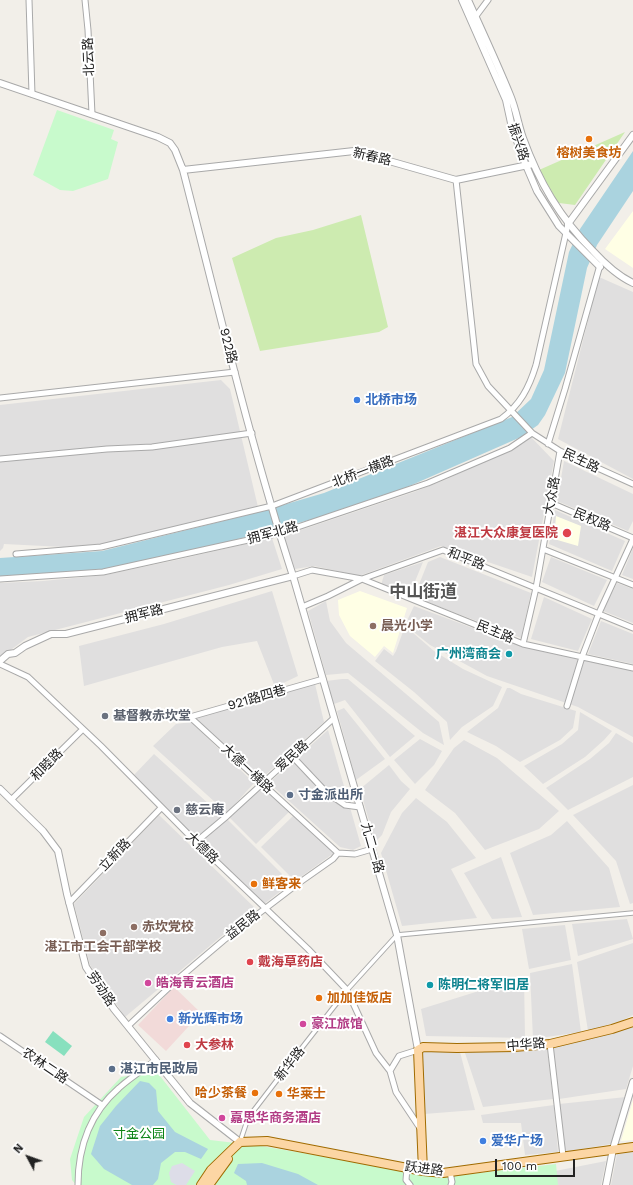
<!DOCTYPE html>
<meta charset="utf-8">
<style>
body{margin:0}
#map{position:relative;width:633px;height:1185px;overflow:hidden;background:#f2efe9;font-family:"Work Sans",sans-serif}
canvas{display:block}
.north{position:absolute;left:8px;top:1137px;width:40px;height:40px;-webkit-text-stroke:3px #fff;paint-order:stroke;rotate:311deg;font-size:11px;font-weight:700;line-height:16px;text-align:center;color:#222}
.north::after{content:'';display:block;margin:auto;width:14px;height:18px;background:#222;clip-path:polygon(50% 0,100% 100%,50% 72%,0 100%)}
.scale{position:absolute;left:495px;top:1159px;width:80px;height:18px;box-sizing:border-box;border:2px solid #222;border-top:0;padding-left:5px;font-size:12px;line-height:14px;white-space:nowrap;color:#222;-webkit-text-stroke:3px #fff;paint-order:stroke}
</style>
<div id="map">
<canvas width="633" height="1185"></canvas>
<div class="north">N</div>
<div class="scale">100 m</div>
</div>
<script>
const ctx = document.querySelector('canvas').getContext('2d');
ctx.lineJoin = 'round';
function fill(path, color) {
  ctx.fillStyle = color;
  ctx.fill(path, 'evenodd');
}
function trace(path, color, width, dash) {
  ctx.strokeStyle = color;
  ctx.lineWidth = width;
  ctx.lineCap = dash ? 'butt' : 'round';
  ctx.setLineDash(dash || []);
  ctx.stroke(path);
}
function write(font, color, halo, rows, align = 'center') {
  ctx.font = font + ' "Work Sans","Noto Sans SC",sans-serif';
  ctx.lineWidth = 4;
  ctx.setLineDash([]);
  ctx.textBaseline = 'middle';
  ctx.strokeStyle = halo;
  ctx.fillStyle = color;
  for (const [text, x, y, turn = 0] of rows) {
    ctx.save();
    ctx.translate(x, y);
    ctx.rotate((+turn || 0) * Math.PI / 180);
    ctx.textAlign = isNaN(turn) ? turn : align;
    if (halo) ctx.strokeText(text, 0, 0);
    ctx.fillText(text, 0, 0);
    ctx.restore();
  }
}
const residential = new Path2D(`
 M599 277 633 292V479L558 439Z
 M221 380 230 389 258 507 130 538 102 544 64 547 4 544 3 548 0 551V405Z
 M531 437 554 461 532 577 441 546 359 576 314 566 295 569 283 536 414 492 447 479Z
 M564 461 633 494V521L628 531 557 501Z
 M555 510 625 541 612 571 549 544Z
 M272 538 282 569 229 585 28 637 0 658V583L43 581 105 575 176 560Z
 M633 548V579L622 575Z
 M440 557 531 593 521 638 414 597 428 562Z
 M551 557 607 580 594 606 542 582Z
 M423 562 409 596 381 585 384 575Z
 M617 583 633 589V623L603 611Z
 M272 591 298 676 275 687 257 641 222 647 84 686 79 646 164 624Z
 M544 597 592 619 578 651 531 639Z
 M326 601 330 621 346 643 439 722 444 745 423 733 348 673 326 675 308 611Z
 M414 606 510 642 633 671V737L578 707 487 676 430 645 405 625Z
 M601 621 633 634V664L588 654Z
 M405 626 434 651 463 669 502 687 493 706 462 727 450 740 447 722 414 692 375 661 384 649 393 656 396 651Z
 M342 679H348L415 736 390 757 345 700 334 704 326 681Z
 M315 684 324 722 262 778 194 718Z
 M507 688H510L521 694 576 711 573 728 560 740 520 762 496 746 467 732 498 708Z
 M344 708 385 759 356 780 337 711Z
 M580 712 612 731 604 740 585 757 543 784 524 766 562 744 578 730Z
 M191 722 254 783 227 813 153 746 176 724Z
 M328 730 361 846 353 850 340 847 269 783Z
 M616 733 633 743V777L568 810 546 788 590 759 609 743Z
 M420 739 442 751 434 765 415 784 394 760Z
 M464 740 497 758 559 811 539 829 485 850 455 813 425 790 454 748Z
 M154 754 222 816 196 838 133 776Z
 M389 765 401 781 410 789 391 812 382 835 375 842 360 789Z
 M633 785V903L630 904 616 861 573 815Z
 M261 787 290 811 256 844 229 817Z
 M416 798 447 822 476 858 451 869 477 918 402 926 381 853 402 813Z
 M159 815 255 908 125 1017 90 965 74 904Z
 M294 815 334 853 295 881 261 847Z
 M227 819 291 883 264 904 199 842Z
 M567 821 609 868 620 907 533 915 510 853 551 835Z
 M501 857 522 917 492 919 464 873Z
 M627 919 633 939 578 956 572 924Z
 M565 925 571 960 529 969 522 929Z
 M633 943V1015L623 1020 588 1031 577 962Z
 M572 964 581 1032 533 1039 530 973Z
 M524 977 525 1038 426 1036 421 1009Z
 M633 1024V1066L626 1089 559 1099 553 1046Z
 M547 1047 553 1099 483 1107 464 1050Z
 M423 1052H460L475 1110 424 1114Z
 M626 1097 611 1144 564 1152 559 1104Z
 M554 1105 558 1152 525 1155 521 1123H483L481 1115Z
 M633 1152V1185H611L617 1154Z
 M606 1161 601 1185H547L545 1173Z`);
const commercial = new Path2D(`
 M174 987 201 1013 166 1051 138 1025Z`);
const education = new Path2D(`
 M633 211V268L605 249Z
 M556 516 581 526 578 546 554 539Z
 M360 591 407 608 393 653 384 646 375 657 350 636 339 615 338 600Z
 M633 1100V1140L621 1141Z`);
const grass = new Path2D(`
 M625 132 575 205 559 203 556 199 539 170Z
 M361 215 388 327 379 332 260 351 232 258 276 238 313 230Z`);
const park = new Path2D(`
 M57 110 114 130 111 139 118 142 108 179 73 191 60 190 33 175Z
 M153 1067 210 1140 261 1146 444 1177 556 1164 558 1185H76L72 1180 70 1159 84 1117 121 1077 136 1075Z`);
const pitch = new Path2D(`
 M53 1031 72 1046 64 1056 45 1042Z`);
const plaza = new Path2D(`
 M182 1163 195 1171 186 1185H176L171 1182 169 1173 172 1166Z`);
const water = new Path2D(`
 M633 151V191L597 245 587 268 565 373 545 415 538 425 521 437 405 488 324 516 227 542 107 569 0 577V558L102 551 259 512 324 493 512 417 531 399 544 370 569 252 580 229Z
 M140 1081 149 1083 156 1090 158 1111 175 1132 208 1149 201 1159 185 1152H175L161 1163 158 1179 153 1185H132L104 1169 91 1154 100 1126 116 1106Z
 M262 1163 298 1174 318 1185H247L246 1181 234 1173 238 1164Z`);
const pedestrian = new Path2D(`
 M240 1142 248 1118 287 1067 347 990 397 935 633 913`);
const minor = new Path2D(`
 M29 0 32 94
 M85 0 88 30 92 114
 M476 16 488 0
 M456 180 476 364 488 386 532 433 560 451 633 484
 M0 398 235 372
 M548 444 565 389 600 265
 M0 459 107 449 152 447 252 433
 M551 503 633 538
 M543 549 633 585
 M16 554 101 547 272 506 501 419C520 405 529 388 536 365L568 224
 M293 576 312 570 362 579 443 550 633 628
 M0 579 103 572 280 533 428 483 510 448 532 433
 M302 607 328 596 362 579 523 644 633 668
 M523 644 536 588 560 451
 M0 664 28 677 101 746 196 842 308 949 347 990 376 1053 390 1071
 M567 706 582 657 599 613 633 539
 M190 717 338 853
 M190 717 323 679
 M292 756 326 792 345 805 360 807
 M11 800 83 729
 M196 842 227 816 334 718
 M69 903 161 808
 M128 1026 178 979 224 940 296 885 333 859 338 853 355 854 372 849
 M0 1036 102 1105
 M550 1044 563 1156
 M418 1050 399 1056 390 1071 396 1092 420 1128
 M407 1168 406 1180 410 1185
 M450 1172 452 1182 451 1185
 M78 1185C78 1147 89 1114 119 1088 130 1078 144 1069 156 1060`);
const tertiary = new Path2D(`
 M462 0 506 100 511 123 522 156 537 191 559 226 600 267
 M468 0C482 31 497 63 510 95 516 109 518 124 523 138 539 182 560 218 593 251 604 263 618 276 633 283
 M0 83 158 137 170 143 175 150 183 170C218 306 250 443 293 576L397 935 418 1050
 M183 170 354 151 456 180 533 164
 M568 224 633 135
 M0 661 8 654 15 653 25 646 51 634H66L293 576
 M0 789 43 831 58 851 67 894 86 967 114 1009 190 1103 240 1142
 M606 1185 613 1149 633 1082`);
const primary = new Path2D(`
 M240 1142 267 1141 423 1171 443 1173 633 1147
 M423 1171 418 1050 423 1047 457 1048 514 1047 550 1044 612 1029 633 1022
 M201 1185 211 1170 240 1142
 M209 1185 228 1159`);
const markers = [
 [589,139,4,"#e8710a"],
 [357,400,4,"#3f7fe0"],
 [567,533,5,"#e0444e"],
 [373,626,4,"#8d6e63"],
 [509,654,4,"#0f9aa8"],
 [105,716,4,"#6b7280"],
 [290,795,4,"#5c6f8a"],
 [177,810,4,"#6b7280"],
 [254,884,4,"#e8710a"],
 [134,927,4,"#8d6e63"],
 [103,933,4,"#8d6e63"],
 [250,962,4,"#e0444e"],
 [148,983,4,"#d1479c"],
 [430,985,4,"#0f9aa8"],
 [319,998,4,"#e8710a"],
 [170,1019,4,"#3f7fe0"],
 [303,1024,4,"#d1479c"],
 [187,1045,4,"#e0444e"],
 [112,1069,4,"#5c6f8a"],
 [255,1093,4,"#e8710a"],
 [279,1094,4,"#e8710a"],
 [222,1118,4,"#d1479c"],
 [483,1141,4,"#3f7fe0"]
];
const streetNames = [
 ["北云路",89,57,-92],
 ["振兴路",518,142,72],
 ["新春路",372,157,13],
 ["922路",228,346,76],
 ["民生路",581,461,25],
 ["北桥一横路",363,472,-21],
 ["大众路",552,496,-80],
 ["民权路",592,520,23],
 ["拥军北路",273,533,-15],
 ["和平路",466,559,21],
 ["拥军路",144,614,-14],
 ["民主路",495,632,22],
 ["921路四巷",257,698,-16],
 ["爱民路",292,756,-42],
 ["和睦路",47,765,-45],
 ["大德一横路",247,769,43],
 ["大德路",202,848,44],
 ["九二一路",372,848,74],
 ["立新路",115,855,-46],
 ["益民路",243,925,-38],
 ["劳动路",101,989,56],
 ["中华路",526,1045,-5],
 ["新华路",290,1064,-52],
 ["农林二路",45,1066,34],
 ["跃进路",424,1169,7]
];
const foodNames = [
 ["榕树美食坊",589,153,"center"],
 ["鲜客来",262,884],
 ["加加佳饭店",327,998],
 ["哈少茶餐",247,1093,"right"],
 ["华莱士",287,1094]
];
const shopNames = [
 ["北桥市场",365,400],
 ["新光辉市场",178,1019],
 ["爱华广场",491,1141]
];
const healthNames = [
 ["湛江大众康复医院",558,533,"right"],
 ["戴海草药店",258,962],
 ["大参林",195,1045]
];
const educationNames = [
 ["晨光小学",381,626],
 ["赤坎党校",142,927],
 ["湛江市工会干部学校",103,947,"center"]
];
const cultureNames = [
 ["广州湾商会",501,654],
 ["陈明仁将军旧居",438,985,"left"]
];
const worshipNames = [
 ["基督教赤坎堂",113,716],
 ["慈云庵",185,810]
];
const serviceNames = [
 ["寸金派出所",298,795],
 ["湛江市民政局",120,1069]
];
const hotelNames = [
 ["皓海青云酒店",156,983],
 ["豪江旅馆",311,1024],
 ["嘉思华商务酒店",230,1118]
];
const parkNames = [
 ["寸金公园",139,1134]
];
const districtNames = [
 ["中山街道",423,592]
];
fill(residential, '#e0dfdf');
fill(commercial, '#f2dad9');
fill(education, '#ffffe5');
fill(grass, '#cdebb0');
fill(park, '#c8facc');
fill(pitch, '#88e0be');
fill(plaza, '#dddde8');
fill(water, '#aad3df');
trace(pedestrian, '#a9a9a9', 5.5);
trace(minor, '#a9a9a9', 7);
trace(tertiary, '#a9a9a9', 8);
trace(primary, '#a06b00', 10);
trace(pedestrian, '#fff', 3.5);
trace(minor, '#fff', 5);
trace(tertiary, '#fff', 6);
trace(primary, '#fcd6a4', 8);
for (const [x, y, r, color] of markers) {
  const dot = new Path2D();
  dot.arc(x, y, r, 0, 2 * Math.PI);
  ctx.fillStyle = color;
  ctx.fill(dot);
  trace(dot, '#fff', 1.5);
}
write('13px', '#222', '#fff', streetNames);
write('bold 13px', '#c56008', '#fff', foodNames, 'left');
write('bold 13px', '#366cbe', '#fff', shopNames, 'left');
write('bold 13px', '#be3a42', '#fff', healthNames, 'left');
write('bold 13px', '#785e54', '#fff', educationNames, 'left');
write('bold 13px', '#0d838f', '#fff', cultureNames, 'right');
write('bold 13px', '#5b616d', '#fff', worshipNames, 'left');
write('bold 13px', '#4e5e75', '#fff', serviceNames, 'left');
write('bold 13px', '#b23c85', '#fff', hotelNames, 'left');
write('13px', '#0c8416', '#fff', parkNames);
write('bold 17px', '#555', '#fff', districtNames);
</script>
